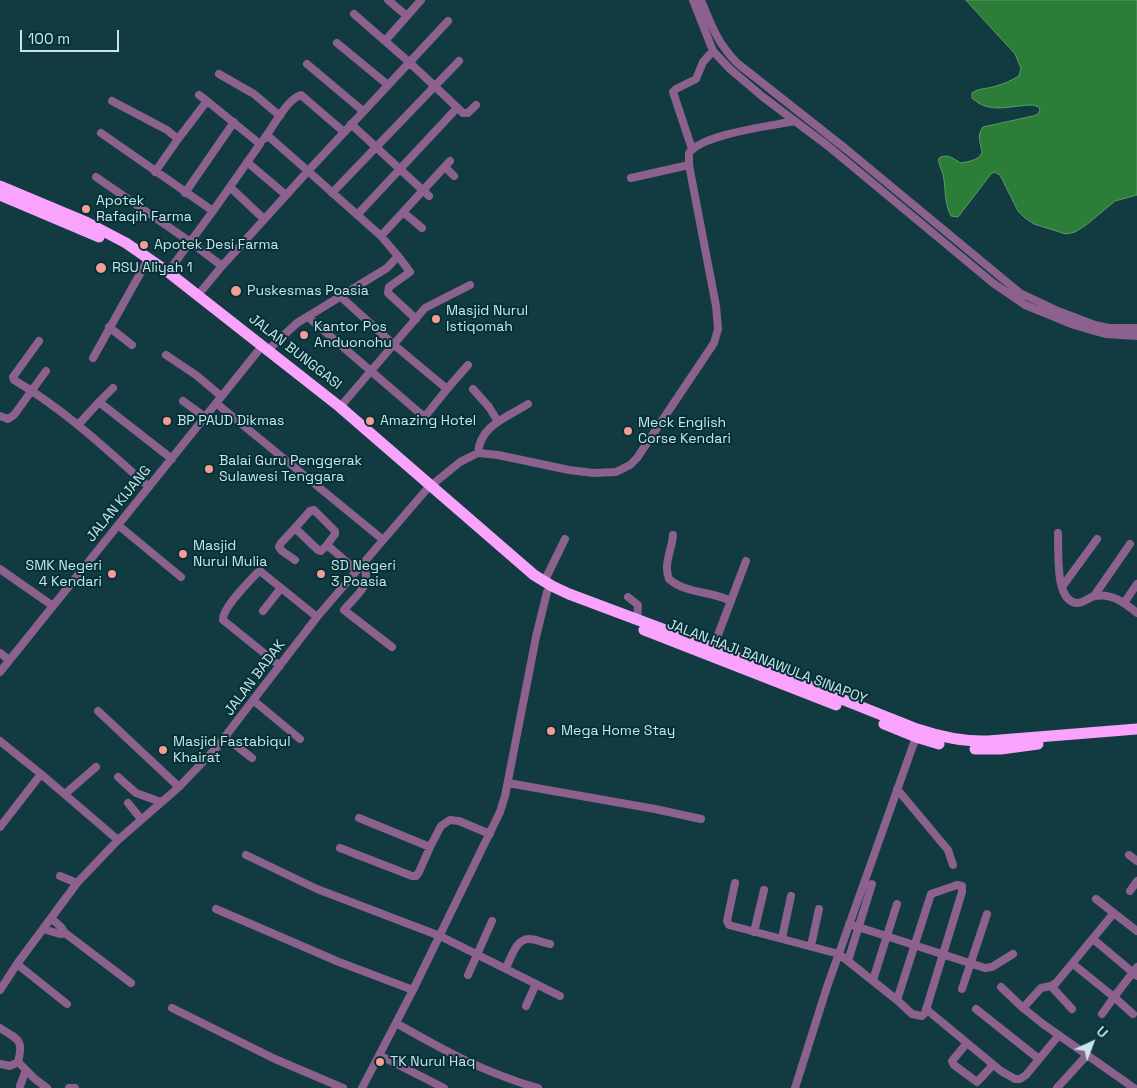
<!DOCTYPE html>
<style>
body{margin:0}
#map{position:relative;width:1137px;height:1088px;overflow:hidden;background:#113b40;font-family:"Space Grotesk",sans-serif}
canvas{display:block}
.north{position:absolute;left:1067px;top:1018px;width:50px;height:50px;-webkit-text-stroke:4px #043136;paint-order:stroke;rotate:43deg;font-size:14px;font-weight:700;line-height:20px;text-align:center;color:#cae5e9}
.north::after{content:'';display:block;margin:auto;width:18px;height:22px;background:#cae5e9;clip-path:polygon(50% 0,100% 100%,50% 72%,0 100%)}
.scale{position:absolute;left:20px;top:30px;width:99px;height:22px;box-sizing:border-box;border:2px solid #cae5e9;border-top:0;padding-left:6px;font-size:15px;line-height:18px;white-space:nowrap;color:#cae5e9;-webkit-text-stroke:4px #043136;paint-order:stroke}
</style>
<div id="map">
<canvas width="1137" height="1088"></canvas>
<div class="north">U</div>
<div class="scale">100 m</div>
</div>
<script>
const ctx = document.querySelector('canvas').getContext('2d');
ctx.lineJoin = 'round';
function fill(path, color) {
  ctx.fillStyle = color;
  ctx.fill(path, 'evenodd');
}
function trace(path, color, width, dash) {
  ctx.strokeStyle = color;
  ctx.lineWidth = width;
  ctx.lineCap = dash ? 'butt' : 'round';
  ctx.setLineDash(dash || []);
  ctx.stroke(path);
}
function write(font, color, halo, rows, align = 'center') {
  ctx.font = font + ' "Space Grotesk",sans-serif';
  ctx.lineWidth = 4;
  ctx.setLineDash([]);
  ctx.textBaseline = 'middle';
  ctx.strokeStyle = halo;
  ctx.fillStyle = color;
  for (const [text, x, y, turn = 0] of rows) {
    ctx.save();
    ctx.translate(x, y);
    ctx.rotate((+turn || 0) * Math.PI / 180);
    ctx.textAlign = isNaN(turn) ? turn : align;
    if (halo) ctx.strokeText(text, 0, 0);
    ctx.fillText(text, 0, 0);
    ctx.restore();
  }
}
const water = new Path2D(`
 M966 0H1137V195L1115 201 1086 225 1075 232 1066 234 1034 224 1025 218 1018 211 1000 175 994 172 991 174 958 217 951 216C944 203 946 188 943 174 941 168 938 164 939 158 948 153 953 159 961 163 970 161 977 161 982 153 981 143 976 136 983 127L1033 116 1038 114 1040 110 1039 107 1033 105C1011 105 990 115 972 98V93C978 88 988 89 996 86 1004 84 1012 80 1019 76L1021 68 1015 54Z`);
const minor = new Path2D(`
 M388 0 407 16
 M693 0 713 51 730 69 763 97 828 146 993 283 1025 305 1074 325 1105 334 1137 336
 M701 0C711 25 718 44 737 63L846 149 1020 293 1058 311 1095 325 1109 328H1137
 M354 14 409 62 463 113H468L476 105
 M385 41 421 0
 M337 43 388 85
 M307 64 363 111
 M219 74 254 94 280 116
 M199 95 207 101
 M112 101 167 130 178 139 155 172
 M351 124 429 196
 M101 133 213 211 168 272
 M267 135 308 171 448 21
 M178 139 207 101 260 144 213 211
 M264 139C273 127 287 99 301 95L344 132
 M692 149 673 92 676 89 696 79 703 62 713 51
 M247 162 286 195
 M445 167 454 176
 M96 177 189 241 222 266
 M631 178 689 165
 M230 187 264 219
 M185 193 234 122
 M332 193 459 61
 M403 212 422 228
 M357 215 457 108
 M381 236 450 161
 M398 256 410 272 389 287 388 293 416 319
 M198 295 222 266 308 171 381 236 398 256 387 268 297 323 268 350
 M308 317 422 415 427 414 447 389 393 344 340 296
 M109 327 132 345
 M39 341 13 377 14 380C64 409 106 449 149 487
 M166 355 196 375 221 396
 M93 358 146 263
 M113 388 99 402 172 459
 M447 389 468 365
 M473 389 489 407 497 420
 M183 401 205 417
 M216 403 382 539
 M340 407 425 308 470 285
 M0 416 8 419 14 415 46 371
 M78 425 99 402
 M478 453C480 425 508 417 528 404
 M118 525 181 577
 M295 528 310 511 314 510 335 531V534L327 545
 M1058 533C1059 550 1054 601 1077 603 1084 603 1089 597 1095 596 1112 593 1125 603 1137 613
 M673 535C672 550 663 564 669 579 686 594 712 591 731 601
 M295 560 282 551 279 547 281 543 295 528 318 550 321 551 327 545 356 570
 M362 563C374 585 358 593 344 610L392 647
 M0 569 53 606
 M544 582 565 539
 M1062 587 1097 539
 M1094 596 1130 544
 M628 597 638 605 637 620
 M1124 603 1137 584
 M263 611 281 588
 M713 648 746 561
 M0 653 9 660
 M280 666 223 620C222 608 249 582 257 573L260 571 317 617
 M0 672 258 351
 M253 700 300 739
 M98 711 179 787
 M225 737 252 758
 M0 741 41 774
 M118 777 136 793 161 802
 M508 783 655 809 701 819
 M897 789 948 850 953 865
 M65 794 96 767
 M128 803 141 819
 M359 818 430 847 441 826 450 820 459 821 490 834
 M0 827 41 774 118 840
 M340 848 412 876H416L419 872 430 847
 M246 855 317 889 440 936 560 996
 M1129 855 1137 861
 M60 876 77 883
 M735 883 727 921 729 925 839 954 897 1000
 M957 885 962 886V892L925 1013 922 1016 912 1014 897 1000 931 894Z
 M1130 891 1137 881
 M1096 899 1137 931
 M216 909 339 962 413 990
 M1113 914 1056 983 1051 986 1041 988 1023 1008 1043 1024 1134 1088
 M51 918 61 927 65 933
 M849 924 985 968 992 967 1013 954
 M43 929 60 934 65 933 131 983
 M754 932 764 890
 M782 938 791 896
 M1093 939 1137 976
 M811 946 819 909
 M848 961 872 884
 M17 964 67 1004
 M1073 964 1114 997 1102 1014
 M506 968C511 958 516 938 530 939 536 939 544 943 550 944
 M468 975 492 921
 M873 980 897 904
 M1051 986 1072 1009
 M1001 987 1023 1008
 M962 989 987 914
 M0 990 17 964 77 883 118 840 179 787 217 747 317 617 427 489 460 462 478 453 498 455 569 470 594 473 616 472 630 465 637 458 714 343 718 329 716 306 689 165V153C703 134 771 126 795 121
 M526 1006 536 984
 M172 1008 275 1059 343 1088
 M926 1009 1001 1071 1015 1079H1020L1026 1075 1059 1035
 M976 1009 1039 1059
 M1133 1014 1114 997 1137 967
 M396 1023C443 1050 485 1073 538 1088
 M0 1028C18 1040 24 1039 18 1062
 M966 1044 952 1061 954 1065 977 1082 993 1065
 M379 1055 444 1088
 M0 1064 10 1066 18 1062 35 1079 47 1088
 M20 1086 26 1070
 M69 1088H75
 M362 1088 413 990 500 812 505 796 536 637 547 592
 M795 1088 827 987 916 737
 M1057 1088 1087 1055`);
const highway = new Path2D(`
 M0 186 86 222 126 243 168 272 340 407 534 575 552 586 569 594 713 648 917 729C941 737 963 742 988 741L1137 729
 M0 195 99 237
 M644 630 836 705
 M884 724 916 737 939 744
 M975 749H1001L1038 744`);
const markers = [
 [86,209,5,"#f59c94"],
 [144,245,5,"#f59c94"],
 [101,268,6,"#f59c94"],
 [236,291,6,"#f59c94"],
 [436,319,5,"#f59c94"],
 [304,335,5,"#f59c94"],
 [167,421,5,"#f59c94"],
 [370,421,5,"#f59c94"],
 [628,431,5,"#f59c94"],
 [209,469,5,"#f59c94"],
 [183,554,5,"#f59c94"],
 [112,574,5,"#f59c94"],
 [321,574,5,"#f59c94"],
 [551,731,5,"#f59c94"],
 [163,750,5,"#f59c94"],
 [380,1062,5,"#f59c94"]
];
const poiNames = [
 ["Apotek",96,201],
 ["Rafaqih Farma",96,217],
 ["Apotek Desi Farma",154,245],
 ["RSU Aliyah 1",112,268],
 ["Puskesmas Poasia",247,291],
 ["Masjid Nurul",446,311],
 ["Istiqomah",446,327],
 ["Kantor Pos",314,327],
 ["Anduonohu",314,343],
 ["BP PAUD Dikmas",177,421],
 ["Amazing Hotel",380,421],
 ["Meck English",638,423],
 ["Corse Kendari",638,439],
 ["Balai Guru Penggerak",219,461],
 ["Sulawesi Tenggara",219,477],
 ["Masjid",193,546],
 ["Nurul Mulia",193,562],
 ["SMK Negeri",102,566,"right"],
 ["4 Kendari",102,582,"right"],
 ["SD Negeri",331,566],
 ["3 Poasia",331,582],
 ["Mega Home Stay",561,731],
 ["Masjid Fastabiqul",173,742],
 ["Khairat",173,758],
 ["TK Nurul Haq",390,1062]
];
const streetNames = [
 ["JALAN BUNGGASI",295,352,38],
 ["JALAN KIJANG",119,504,-51],
 ["JALAN HAJI BANAWULA SINAPOY",767,662,21],
 ["JALAN BADAK",255,678,-53]
];
fill(water, '#2c7d37');
trace(water, '#5b9c6c', 1);
trace(minor, '#8d618e', 8);
trace(highway, '#faa3fd', 11);
for (const [x, y, r, color] of markers) {
  const dot = new Path2D();
  dot.arc(x, y, r, 0, 2 * Math.PI);
  ctx.fillStyle = color;
  ctx.fill(dot);
  trace(dot, '#043136', 2);
}
write('14px', '#cae5e9', '#043136', poiNames, 'left');
write('14px', '#cae5e9', '#043136', streetNames);
</script>
